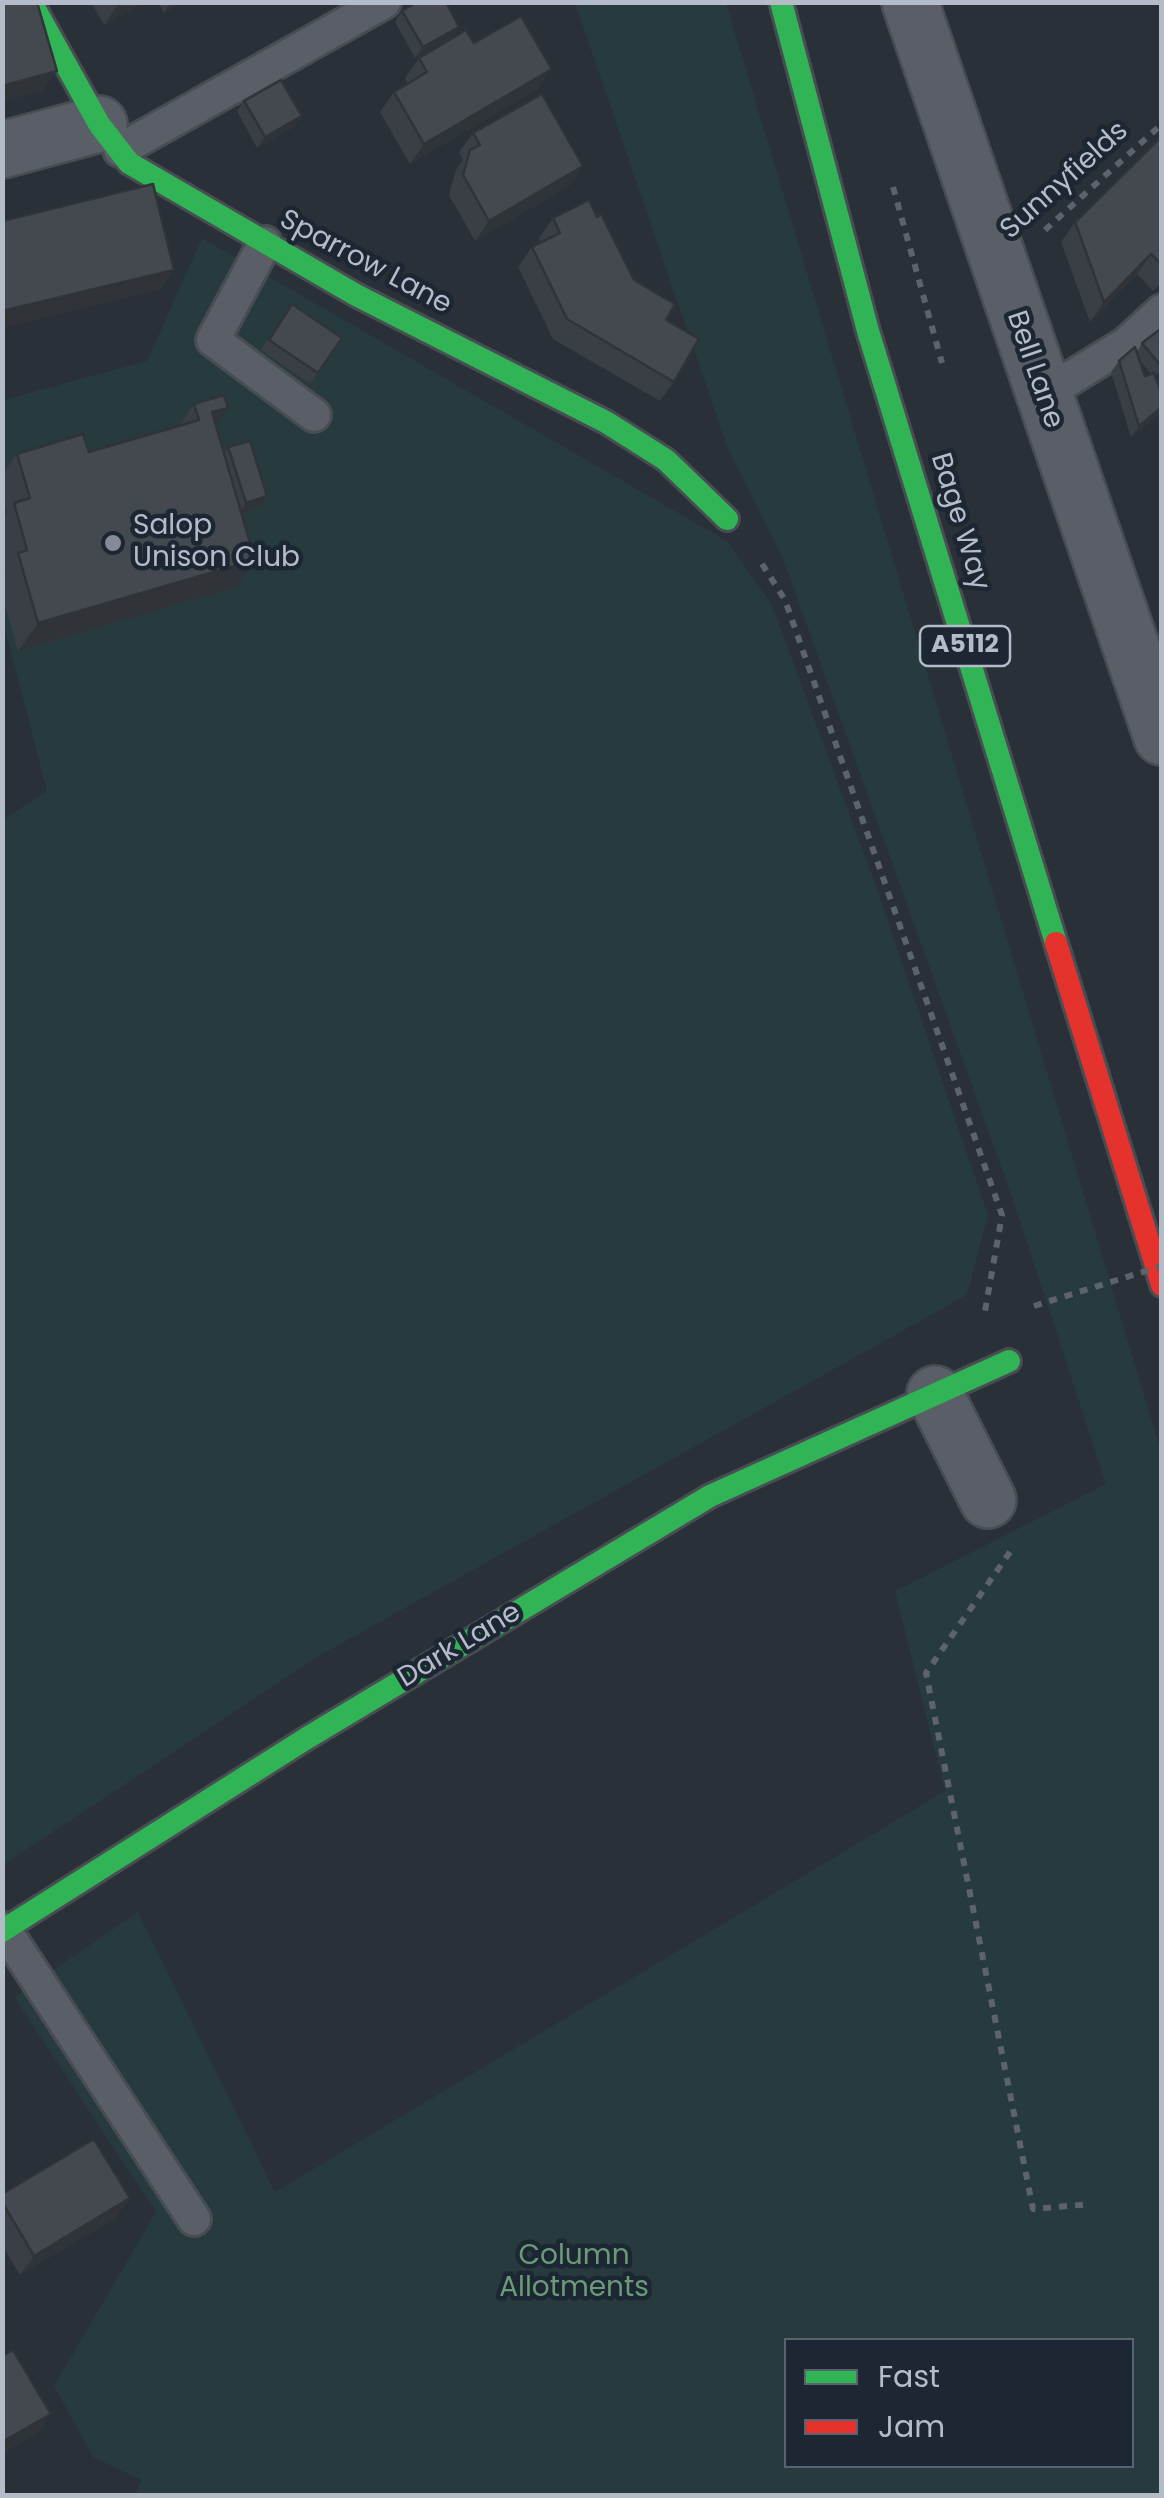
<!DOCTYPE html>
<style>
body{margin:0}
#map{position:relative;width:1164px;height:2498px;overflow:hidden;background:#2a3038;font-family:Poppins,sans-serif}
canvas{display:block}
.frame{position:absolute;inset:0;border:5px solid #b4bcc9;pointer-events:none}
.legend{position:absolute;left:784px;top:2338px;width:350px;height:130px;box-sizing:border-box;background:#1d2633;border:2px solid #59626f;margin:0;padding:12px 18px;list-style:none;font-size:30px;color:#b4bcc9}
.legend li{display:flex;align-items:center;gap:20px;height:50px}
.legend b{width:50px;border:2px solid #59626f}
</style>
<div id="map">
<canvas width="1164" height="2498"></canvas>
<div class="frame"></div>
<ul class="legend">
<li><b style="height:12px;background:#30b455"></b>Fast</li>
<li><b style="height:12px;background:#e5322d"></b>Jam</li>
</ul>
</div>
<script>
const ctx = document.querySelector('canvas').getContext('2d');
ctx.lineJoin = 'round';
function fill(path, color) {
  ctx.fillStyle = color;
  ctx.fill(path, 'evenodd');
}
function trace(path, color, width, dash) {
  ctx.strokeStyle = color;
  ctx.lineWidth = width;
  ctx.lineCap = dash ? 'butt' : 'round';
  ctx.setLineDash(dash || []);
  ctx.stroke(path);
}
function write(font, color, halo, rows, align = 'center') {
  ctx.font = font + ' Poppins,sans-serif';
  ctx.lineWidth = 9;
  ctx.setLineDash([]);
  ctx.textBaseline = 'middle';
  ctx.strokeStyle = halo;
  ctx.fillStyle = color;
  for (const [text, x, y, turn = 0] of rows) {
    ctx.save();
    ctx.translate(x, y);
    ctx.rotate((+turn || 0) * Math.PI / 180);
    ctx.textAlign = isNaN(turn) ? turn : align;
    if (halo) ctx.strokeText(text, 0, 0);
    ctx.fillText(text, 0, 0);
    ctx.restore();
  }
}
const green = new Path2D(`
 M575 3H726L1161 1452V2495H135L141 2480 93 2457 54 2386 156 2212 14 1997 138 1912 275 2192 945 1791 895 1591 1106 1484 1013 1200 782 556 728 449ZM786 2340H1132V2466H786Z
 M202 238 727 541 772 605 875 883 988 1215 967 1295 317 1657 3 1865 2 820 47 791 3 621V400L147 361Z`);
const path = new Path2D(`
 M893 187 942 363
 M1045 230 1162 124
 M762 564 785 600 1002 1215 985 1311
 M1010 1552 926 1673 1033 2209 1091 2204`);
const lane = new Path2D(`
 M120 150 384 2
 M265 243 213 340 314 415
 M1043 395 1126 344 1162 311
 M4 1929 194 2219`);
const street = new Path2D(`
 M910 2 1162 737
 M2 150 99 124
 M935 1394 988 1500`);
const fast = new Path2D(`
 M31 2 99 124 129 163 356 295 606 422 666 460 727 519
 M781 2 868 331 1056 943
 M2 1931 307 1738 710 1496 1009 1361`);
const jam = new Path2D(`
 M1056 943 1162 1285`);
const pathBridge = new Path2D(`
 M1034 1306 1162 1266`);
const wall = new Path2D(`
 M91 2H143L104 25Z
 M158 2H182L164 13Z
 M402 11 459 27 452 37 415 58 395 22Z
 M474 43 538 89 410 164 380 112 394 92 408 84 405 78 419 58Z
 M244 101 294 127 257 148 237 111Z
 M473 133 583 166 569 186 475 241 449 195 456 170 463 160 459 152Z
 M1162 136V282L1153 291 1137 274 1090 322 1061 242 1075 222Z
 M597 217 634 280 666 320 674 382 660 401 553 339 518 267 532 247 541 242 539 238 553 218Z
 M292 304 342 338 310 384 261 350Z
 M1162 328V371L1155 376 1162 394V410L1158 415 1131 437 1111 372 1119 361 1137 352 1142 343ZM1139 359 1151 374 1145 376Z
 M194 404 228 408 216 425 224 453 228 447 267 496 260 507 242 513 236 587 18 651 2 595V574L6 570 2 558V518L7 512 2 497V475L17 454 89 452 179 426Z
 M2 2194 116 2218 20 2275 2 2245Z`);
const shadedWall = new Path2D(`
 M122 2H143L104 25 118 5Z
 M171 2H182L164 13Z
 M459 27 452 37 415 58 423 47Z
 M552 69 538 89 410 164 424 144Z
 M57 71 43 91 2 102V86Z
 M302 116 294 127 257 148 265 137Z
 M583 166 569 186 475 241 489 221Z
 M1151 254 1137 274 1090 322 1104 302Z
 M174 270 160 290 2 328V311Z
 M1162 407 1158 415 1131 437 1139 426Z
 M228 408 209 436 212 412Z
 M267 496 260 507 239 514 246 503Z
 M255 560 236 587 18 651 38 623Z
 M130 2198 116 2218 20 2275 34 2256Z
 M51 2414 37 2434 2 2454V2442Z`);
const building = new Path2D(`
 M2 2H37L57 71 2 86Z
 M417 2H446L459 27 423 47 402 11Z
 M521 16 552 69 424 144 394 92 427 72 419 58 466 30 474 43Z
 M281 80 302 116 265 137 244 101Z
 M542 94 583 166 489 221 463 175 470 150 480 145 473 133Z
 M1162 136V265L1151 254 1104 302 1075 222Z
 M153 184 174 270 2 311V221Z
 M589 200 597 217 601 214 634 280 675 304 666 320 699 339 674 382 567 319 532 247 560 233 553 218Z
 M292 304 342 338 318 373 269 340Z
 M1162 328V366H1161L1142 343Z
 M1135 347 1145 376 1154 373 1162 394V407L1139 426 1119 361Z
 M224 395 228 408 212 412 255 560 38 623 18 553 27 550 14 503 30 498 17 454 83 434 89 452 199 420 194 404Z
 M250 441 267 496 246 503 228 447Z
 M94 2139 130 2198 34 2256 2 2202V2194Z
 M13 2350 51 2414 2 2442V2356Z`);
const markers = [
 [113,543,10,"#848b96"]
];
const shields = [
 [965,646,90]
];
const shieldNames = [
 ["A5112",965,646]
];
const streetNames = [
 ["Sunnyfields",1065,181,-42],
 ["Sparrow Lane",365,263,28],
 ["Bell Lane",1034,370,71],
 ["Bage Way",959,522,73],
 ["Dark Lane",460,1646,-31]
];
const poiNames = [
 ["Salop",133,527],
 ["Unison Club",133,559]
];
const parkNames = [
 ["Column",574,2257],
 ["Allotments",574,2289]
];
fill(green, '#273a3e');
trace(lane, '#484c53', 38);
trace(street, '#484c53', 60);
trace(fast, '#484c53', 28);
trace(jam, '#484c53', 28);
trace(path, '#5d636a', 6, [8, 8]);
trace(lane, '#5a5e66', 32);
trace(street, '#5a5e66', 55);
trace(fast, '#30b455', 22);
trace(jam, '#e5322d', 22);
trace(pathBridge, '#5d636a', 6, [8, 8]);
fill(wall, '#3a3f45');
fill(shadedWall, '#303338');
fill(building, '#444950');
trace(building, '#303338', 2.5);
for (const [x, y, r, color] of markers) {
  const dot = new Path2D();
  dot.arc(x, y, r, 0, 2 * Math.PI);
  ctx.fillStyle = color;
  ctx.fill(dot);
  trace(dot, '#1d2633', 4);
}
for (const [x, y, w] of shields) {
  const box = new Path2D();
  box.roundRect(x - w / 2, y - 20, w, 40, 8);
  ctx.fillStyle = '#1d2633';
  ctx.fill(box);
  trace(box, '#b4bcc9', 2.5);
}
write('bold 25px', '#b4bcc9', null, shieldNames);
write('28px', '#b4bcc9', '#1d2633', streetNames);
write('28px', '#b4bcc9', '#1d2633', poiNames, 'left');
write('28px', '#6b9a76', '#1d2633', parkNames);
</script>
